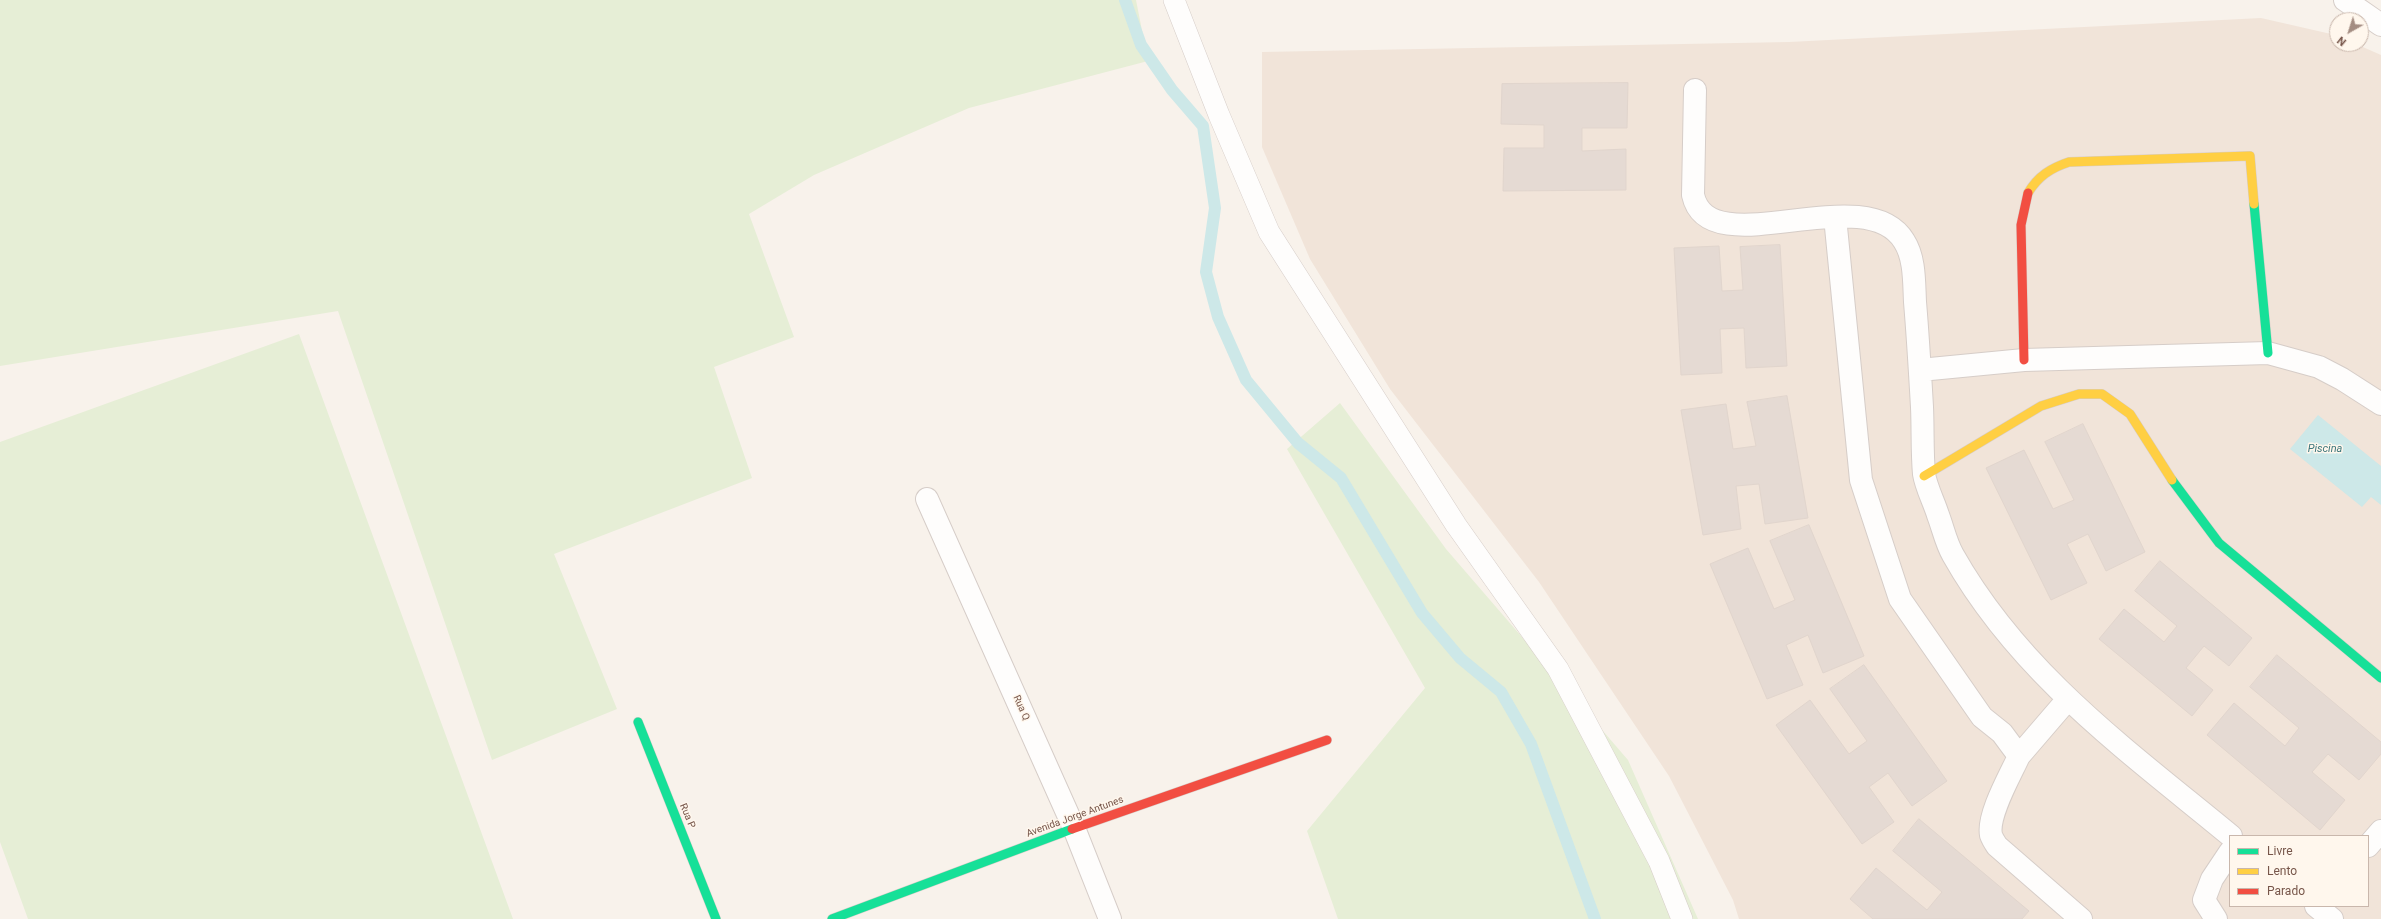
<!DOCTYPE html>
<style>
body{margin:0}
#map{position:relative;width:2381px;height:919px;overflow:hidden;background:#f8f2eb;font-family:Roboto,sans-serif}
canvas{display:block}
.legend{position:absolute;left:2229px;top:835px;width:140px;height:72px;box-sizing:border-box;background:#fff7ed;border:1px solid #c9b7ac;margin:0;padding:5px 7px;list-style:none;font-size:12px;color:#77564a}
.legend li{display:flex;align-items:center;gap:8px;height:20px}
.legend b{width:20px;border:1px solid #c9b7ac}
.north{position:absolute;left:2329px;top:12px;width:40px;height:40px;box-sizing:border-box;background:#fff7ed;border:1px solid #c9b7ac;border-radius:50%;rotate:219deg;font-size:11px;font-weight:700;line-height:16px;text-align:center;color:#77564a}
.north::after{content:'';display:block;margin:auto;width:14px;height:18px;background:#a48d82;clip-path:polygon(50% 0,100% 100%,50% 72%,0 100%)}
</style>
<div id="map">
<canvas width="2381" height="919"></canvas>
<ul class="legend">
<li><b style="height:5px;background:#16e098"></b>Livre</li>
<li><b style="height:5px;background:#ffcf43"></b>Lento</li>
<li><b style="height:5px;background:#f24e42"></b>Parado</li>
</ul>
<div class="north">N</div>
</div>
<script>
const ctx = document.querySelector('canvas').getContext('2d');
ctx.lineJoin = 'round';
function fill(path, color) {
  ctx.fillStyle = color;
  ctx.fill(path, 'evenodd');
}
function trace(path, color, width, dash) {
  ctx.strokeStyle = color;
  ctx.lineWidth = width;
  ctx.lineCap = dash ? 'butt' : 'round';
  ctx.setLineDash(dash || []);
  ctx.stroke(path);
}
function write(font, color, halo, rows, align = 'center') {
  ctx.font = font + ' Roboto,sans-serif';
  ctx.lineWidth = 3;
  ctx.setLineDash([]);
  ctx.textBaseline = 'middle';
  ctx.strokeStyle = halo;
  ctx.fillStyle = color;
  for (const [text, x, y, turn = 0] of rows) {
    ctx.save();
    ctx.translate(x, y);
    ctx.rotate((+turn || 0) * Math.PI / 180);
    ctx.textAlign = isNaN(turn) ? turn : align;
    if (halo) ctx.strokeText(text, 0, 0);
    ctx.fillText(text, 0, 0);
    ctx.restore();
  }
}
const residential = new Path2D(`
 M2261 18 2331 34 2337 36V44H2356L2381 55V919H1739L1733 900 1669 776 1539 582 1390 389 1310 259 1262 147V52L1789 42ZM2230 836H2368V906H2230Z`);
const green = new Path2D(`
 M0 0H1136L1148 61 969 108 814 175 749 214 794 337 714 367 752 478 554 554 617 709 492 760 338 311 0 366Z
 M299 334 513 919H28L0 842V442Z
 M1340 403 1446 549 1628 760 1698 919H1338L1307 831 1425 688 1287 449Z`);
const water = new Path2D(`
 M2318 415 2381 466V505L2371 497 2362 507 2290 449Z`);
const stream = new Path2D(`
 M1125 0 1141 45 1172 90 1203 126 1215 208 1206 272 1218 317 1246 380 1298 443 1341 478 1422 613 1460 658 1501 692 1531 744 1595 919`);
const building = new Path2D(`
 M1628 83 1627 128H1582V151L1626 149V190L1503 191 1504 148H1544V125L1501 124 1502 84Z
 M1780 245 1787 366 1746 368 1744 328 1720 329 1722 373 1681 375 1674 248 1719 246 1722 291 1743 290 1740 247Z
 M1787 396 1808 518 1765 524 1759 484 1736 486 1741 529 1703 535 1681 410 1726 404 1733 449 1756 446 1747 402Z
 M2083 424 2145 552 2106 571 2088 534 2067 544 2087 583 2051 600 1986 468 2024 450 2053 509 2074 500 2045 442Z
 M1809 525 1864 656 1823 673 1808 635 1786 645 1803 685 1767 699 1710 564 1748 548 1774 609 1795 600 1770 541Z
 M2160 561 2252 638 2229 666 2204 646 2186 668 2213 690 2192 716 2099 639 2124 609 2164 642 2177 626 2135 591Z
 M2277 655 2381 742V754L2359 780 2328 754 2312 772 2345 800 2320 830 2207 735 2234 703 2285 746 2299 728 2250 687Z
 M1864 665 1947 781 1912 806 1888 773 1869 787 1894 822 1862 844 1776 725 1810 700 1849 754 1867 741 1830 689Z
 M1919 819 2029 911 2022 919H1873L1850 899 1876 868 1927 910 1942 892 1893 851Z`);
const lane = new Path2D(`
 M1174 0 1219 115 1269 232 1456 525 1558 669 1659 861 1682 919`);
const street = new Path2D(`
 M2345 0 2381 25
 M1695 90 1693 195C1709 267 1865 177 1904 241 1915 258 1914 282 1915 302 1918 337 1920 372 1922 407 1923 429 1922 452 1924 474 1926 487 1934 502 1938 515 1943 528 1946 543 1953 555 2020 674 2128 751 2231 836
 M1835 217 1861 480 1900 599 1982 717 2002 733 2019 756 2068 699
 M1920 370 2024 360 2268 353 2319 367 2342 379 2381 404
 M927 499 1074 828 1110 919
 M2019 756C2011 774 1987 815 1991 835 1992 838 1995 843 1997 846L2081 919
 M2368 846 2381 831
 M2316 906 2332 919
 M2216 919 2204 900 2212 879 2230 852`);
const fast = new Path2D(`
 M2254 204 2268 353
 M2172 480 2219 543 2381 678
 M638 722 716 919
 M832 919 1072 829`);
const slow = new Path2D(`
 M2028 193C2038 176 2051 168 2069 162L2250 156 2254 204
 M1924 476 2041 406 2079 394H2102L2130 414 2172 480`);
const jam = new Path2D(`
 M2024 360 2021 225 2028 193
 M1072 829 1327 740`);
const streetNames = [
 ["Rua Q",1021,708,66],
 ["Rua P",687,816,68],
 ["Avenida Jorge Antunes",1075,817,-20]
];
const waterNames = [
 ["Piscina",2325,449]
];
fill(residential, '#f1e4d9');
fill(green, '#e6eed6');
fill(water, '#cde8e8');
trace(stream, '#cde8e8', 12);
fill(building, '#e5dad3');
trace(building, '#e1d5cd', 1);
trace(lane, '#d6cdc8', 22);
trace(street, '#d6cdc8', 24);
trace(fast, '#d7cdc8', 10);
trace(slow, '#d7cdc8', 10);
trace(jam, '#d7cdc8', 10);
trace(lane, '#fefdfc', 21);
trace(street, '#fefdfc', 22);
trace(fast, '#16e098', 9);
trace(slow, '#ffcf43', 9);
trace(jam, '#f24e42', 9);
write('10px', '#77564a', '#fff7ed', streetNames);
write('italic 11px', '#3d777c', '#fff7ed', waterNames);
</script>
